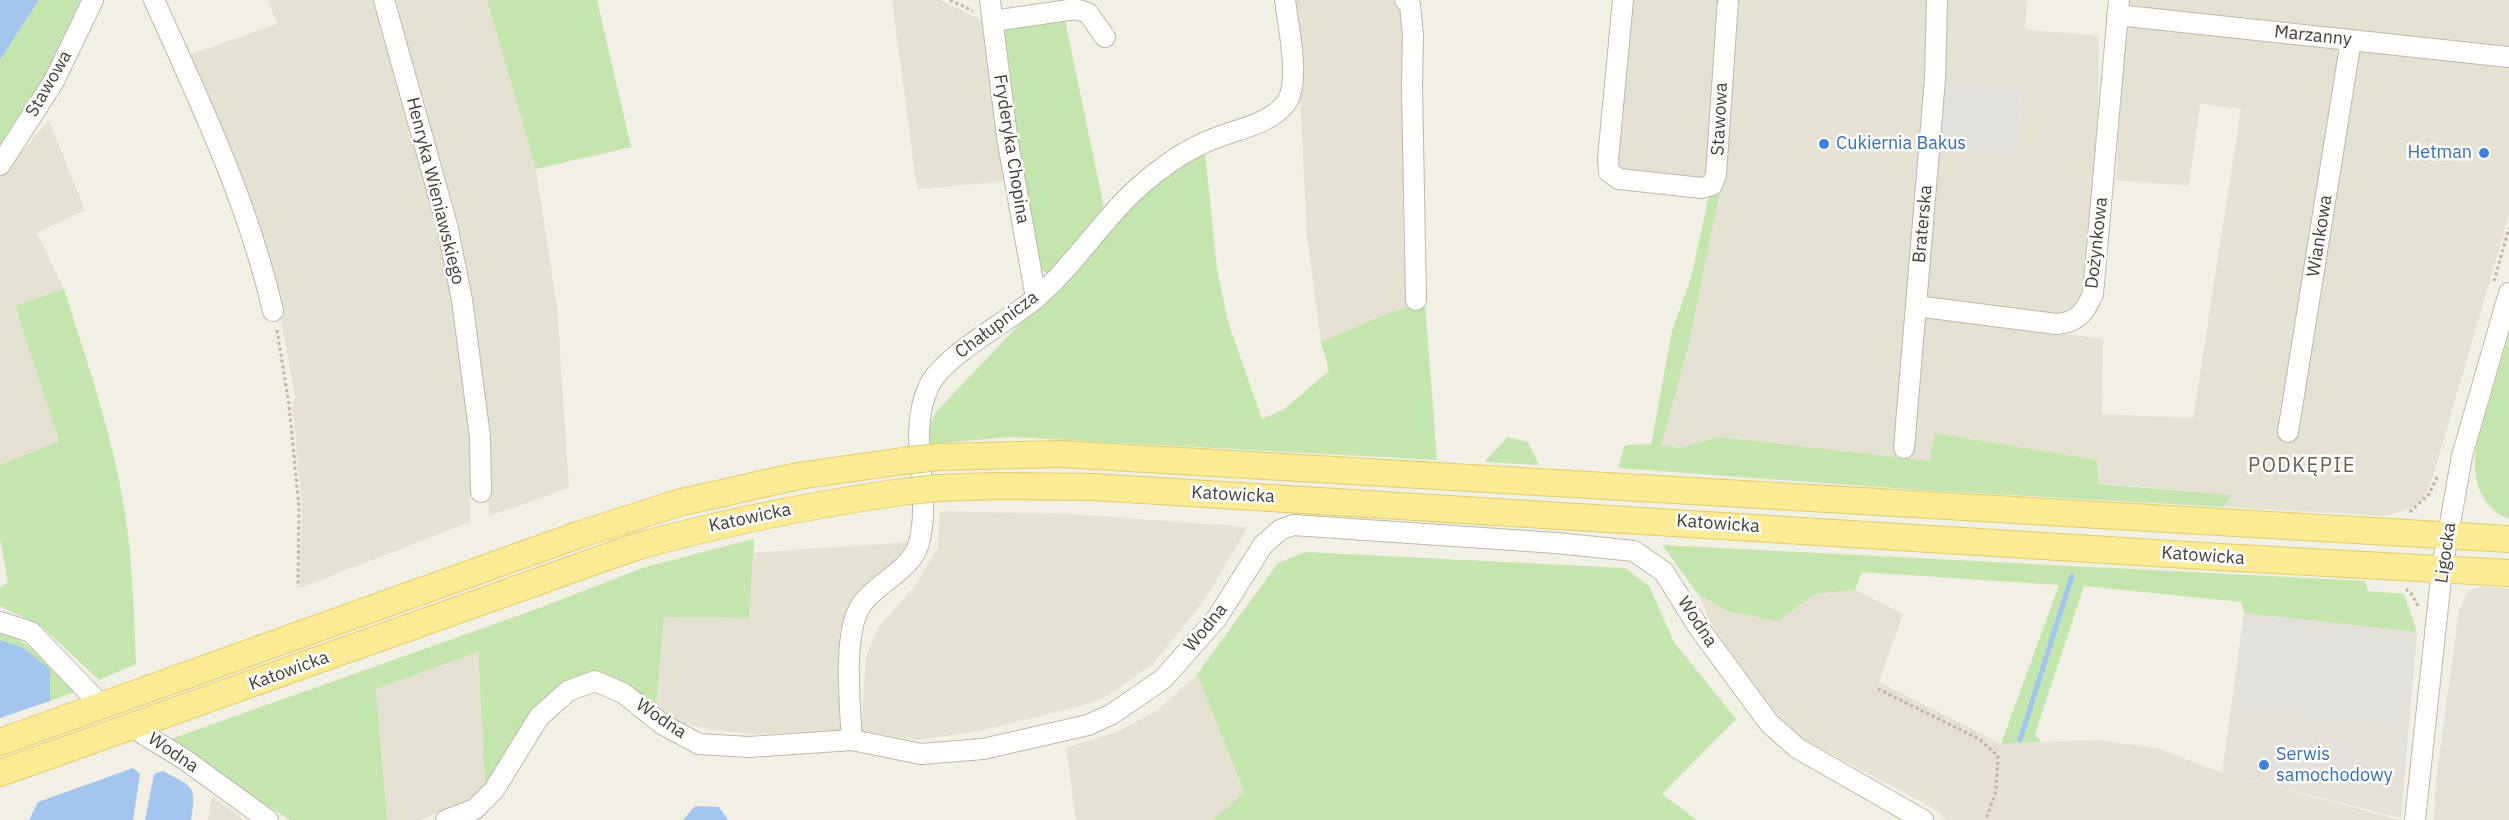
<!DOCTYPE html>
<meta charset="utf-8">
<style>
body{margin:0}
canvas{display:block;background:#f2f0e5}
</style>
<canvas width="2509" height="820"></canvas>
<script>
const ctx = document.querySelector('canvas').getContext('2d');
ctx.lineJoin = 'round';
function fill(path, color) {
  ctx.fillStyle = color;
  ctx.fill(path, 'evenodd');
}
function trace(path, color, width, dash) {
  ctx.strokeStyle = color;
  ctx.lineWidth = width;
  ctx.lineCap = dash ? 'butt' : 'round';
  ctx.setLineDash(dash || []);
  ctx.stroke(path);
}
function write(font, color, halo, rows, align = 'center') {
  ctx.font = font + ' "IBM Plex Sans",sans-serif';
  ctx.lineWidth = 5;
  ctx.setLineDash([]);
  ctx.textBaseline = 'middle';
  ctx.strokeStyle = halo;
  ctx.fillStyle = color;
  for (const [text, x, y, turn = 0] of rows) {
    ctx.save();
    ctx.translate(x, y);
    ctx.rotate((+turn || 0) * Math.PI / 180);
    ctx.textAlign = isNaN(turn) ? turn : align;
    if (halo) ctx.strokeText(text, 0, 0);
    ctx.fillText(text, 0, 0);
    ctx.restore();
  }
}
const residential = new Path2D(`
 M268 0H377L442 236 459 323 470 435V522L300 588 302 508 292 401H296L276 293 188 55 277 24Z
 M389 0H487L536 169 557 306 569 488 489 516 486 439Z
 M892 0H940L986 22 1008 181 917 189Z
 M1292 0H1387L1393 1 1403 9V244L1408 307 1321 342 1307 238 1298 53Z
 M1628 0H1723L1708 180 1617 171Z
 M1735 0H1928L1923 123 1897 458 1719 437 1680 448 1660 445 1689 344 1723 172Z
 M1944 0H2027L2025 29 2099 36 2097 187 2087 296 2075 312 2055 318 1931 301 1926 291 1938 148 2017 155 2021 90 1941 83Z
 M2124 0H2509V50L2133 10Z
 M2128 26 2336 48 2339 59 2355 58 2361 51 2509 66V215L2431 483 2423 498 2413 507 2387 516 2223 507 2231 495 2098 483 2097 460 1936 433 1931 461 1909 459 1924 315 2103 339 2102 414 2193 418 2241 109 2200 104 2189 186 2116 180 2123 40Z
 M49 120 85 210 37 233 64 289 15 306 59 441 0 465V177Z
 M940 511 1072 514 1248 527 1204 601 1154 663 1109 695 1085 705 979 731 917 740 861 731 866 657 877 629 914 587 938 548Z
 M908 542 902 561 841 651 840 731 754 734 714 730 682 723 656 708 664 616 749 618 752 553Z
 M1855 590 1903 614 1879 682 2001 744 2100 740 2160 749 2222 773 2400 820H1946L1935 809 1803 739 1777 717 1714 629 1698 594 1726 611 1778 621 1815 594Z
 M478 652 485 785 470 799 420 820H387L376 689Z
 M1197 674 1244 793 1213 820H1076L1066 748 1119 731 1159 709Z
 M2436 779 2509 786V820H2434Z
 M212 796 244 820H208Z`);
const industrial = new Path2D(`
 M2479 587 2509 588V786L2436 779 2459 611 2468 591Z
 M2244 613 2417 632 2401 818 2222 773Z`);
const green = new Path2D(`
 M39 0H81L39 89 0 148V60Z
 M487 0H597L631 147 536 169Z
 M1064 16 1105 212 1050 274 1037 269 1009 114 1001 26Z
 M1205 152 1217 269 1228 322 1262 419 1283 410 1329 371 1321 342 1394 311 1425 303 1437 460 1011 437 929 444 930 424 936 412 1158 178Z
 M1721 185 1689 344 1661 445 1680 448 1719 437 1930 461 1935 433 2097 460 2098 484 2232 495 2223 507 1907 489 1618 468 1625 445 1651 444 1672 331 1691 278 1709 195Z
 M64 289C88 365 117 448 127 527 133 572 134 618 136 664L99 680 41 626 0 606V587L8 583 0 538V465L59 441 15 306Z
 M2509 334V519C2478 507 2472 476 2476 447Z
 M1508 437 1528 442 1539 465 1484 462Z
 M754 539 749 618 664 617 656 708C644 699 632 686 618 680 607 674 594 675 582 678 528 694 517 744 485 785L478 652 376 689 387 820H290L165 741 534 610 645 567Z
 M1662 545 2365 581 2368 591 2404 594 2417 632 2244 613 2241 602 2084 586 2035 734 2041 742 2001 744 2059 585 1862 572 1855 590 1815 594 1778 621 1726 611 1698 594Z
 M1305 552 1625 568 1649 586 1674 642 1736 719 1662 794 1697 820H1213L1244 792 1197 674 1278 563Z
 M0 629 44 655 75 692 50 701 49 669 24 648 0 640Z`);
const parking = new Path2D(`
 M1941 83 2021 90 2017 156 1938 148Z
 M2251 625 2409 642 2400 724 2243 707Z`);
const water = new Path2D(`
 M0 0H39L0 60Z
 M0 640 24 648 50 669V701L0 718Z
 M133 768 140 774 133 820H29L38 802Z
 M163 771C193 788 197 784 191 820H145L154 774Z
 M695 806 719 807 728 820H683Z`);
const stream = new Path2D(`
 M2020 740 2072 576`);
const path = new Path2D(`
 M950 0 973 11
 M2494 281 2509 228
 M277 330 289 405 299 507 298 587
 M2410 512 2429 494 2438 475
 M2406 589 2411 593 2419 608
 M1878 689 1979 739 1998 756 1996 791 1986 820`);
const minor = new Path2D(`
 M154 0C200 102 248 202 273 311
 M384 0 447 225 462 300 480 437 481 492
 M990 0 1007 137 1036 298
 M1405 0 1410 5 1413 35 1412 86 1416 300
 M1623 0 1608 159 1609 172 1619 179 1702 188 1712 185 1716 175 1728 0
 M2117 15 2509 57
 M993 21 1075 9 1088 13 1105 37
 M0 165 54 81 93 0
 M1916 306 2056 324C2077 323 2085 312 2093 294L2119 0
 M2288 432 2351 40
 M1904 448 1935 79 1937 0
 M0 622 31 632 96 700 99 709
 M138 725 143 734 184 759 268 820
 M852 740C850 706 842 631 862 604 875 585 911 569 918 546 934 494 905 437 929 386 942 357 1007 322 1035 299 1080 261 1109 207 1157 172 1171 161 1189 149 1206 142 1231 130 1269 126 1286 103 1301 83 1288 25 1285 0
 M446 820 475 809 494 790 539 717 568 691 595 681 623 693 662 724 699 744 749 747 852 740 921 754 983 749 1088 725 1112 714 1163 679 1217 618 1263 545 1280 530 1293 525 1556 543 1634 551 1664 572 1699 628 1769 723 1797 748 1923 820
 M2415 820 2442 569 2462 456 2509 293`);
const major = new Path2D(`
 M938 457 1062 454 2509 539
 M939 488 995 486 1094 487 2220 557 2509 573
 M0 742 578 535 678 503 798 476 903 461
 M0 773 635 547C725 522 815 504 909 491`);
const majorBridge = new Path2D(`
 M903 461 938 457
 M909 491 939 488`);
const markers = [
 [1824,144,6,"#3f7fe0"],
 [2484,153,6,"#3f7fe0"],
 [2264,765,6,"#3f7fe0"]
];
const streetNames = [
 ["Marzanny",2313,36,6],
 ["Stawowa",49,84,-60],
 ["Stawowa",1720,119,-87],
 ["Fryderyka Chopina",1011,149,81],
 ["Henryka Wieniawskiego",435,191,76],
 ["Braterska",1923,224,-85],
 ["Wiankowa",2320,236,-81],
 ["Dożynkowa",2097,243,-84],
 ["Chałupnicza",997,325,-37],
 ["Katowicka",1233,495,3],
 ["Katowicka",750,518,-12],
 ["Katowicka",1718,524,4],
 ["Ligocka",2446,553,-82],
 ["Katowicka",2203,556,4],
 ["Wodna",1697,622,57],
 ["Wodna",1206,628,-51],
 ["Katowicka",289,671,-20],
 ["Wodna",661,719,34],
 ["Wodna",173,753,34]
];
const shopNames = [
 ["Cukiernia Bakus",1836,144],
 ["Hetman",2472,153,"right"],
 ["Serwis",2276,755],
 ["samochodowy",2276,776]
];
const neighbourhoodNames = [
 ["PODKĘPIE",2302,466]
];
fill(residential, '#e6e2d3');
fill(industrial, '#e4e1da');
fill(green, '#c5e5af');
fill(parking, '#e3e1dd');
fill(water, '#a3c5ee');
trace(stream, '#a3c5ee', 5);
trace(minor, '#bdb9a8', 22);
trace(major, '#e0cb66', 28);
trace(path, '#beb69a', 3, [3, 3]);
trace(minor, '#fff', 20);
trace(major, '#fbeb95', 26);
trace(majorBridge, '#e0cb66', 28, []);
trace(majorBridge, '#fbeb95', 26);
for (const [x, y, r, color] of markers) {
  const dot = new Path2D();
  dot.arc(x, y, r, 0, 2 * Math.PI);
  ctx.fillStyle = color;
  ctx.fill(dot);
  trace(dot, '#fff', 2);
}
write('18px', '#444035', '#fff', streetNames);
write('18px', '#366cbe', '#fff', shopNames, 'left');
ctx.letterSpacing = '1.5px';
write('20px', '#67604c', '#fff', neighbourhoodNames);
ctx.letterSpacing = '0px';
</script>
